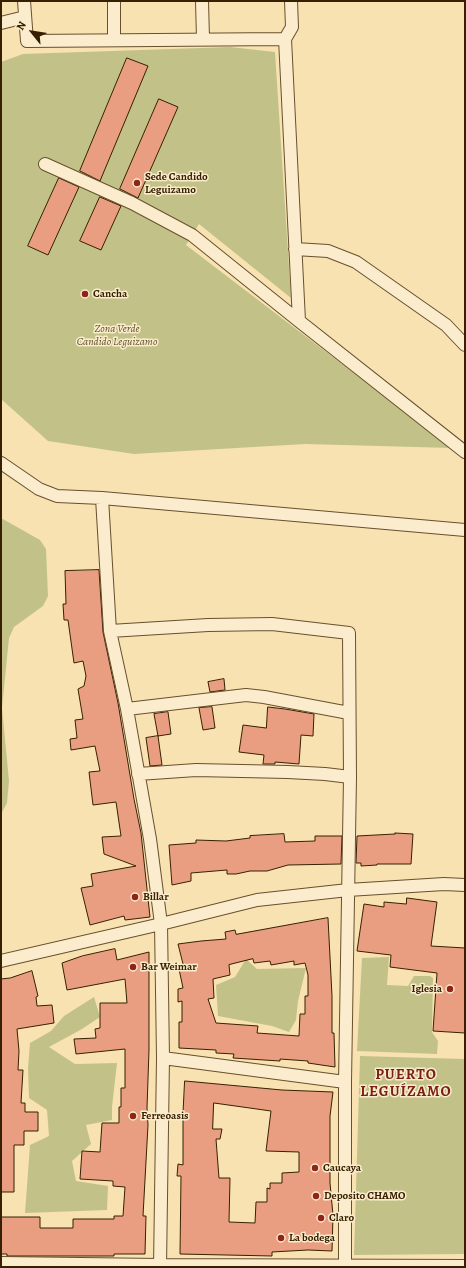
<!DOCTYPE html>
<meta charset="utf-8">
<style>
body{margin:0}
#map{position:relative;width:466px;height:1268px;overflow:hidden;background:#f8e2b2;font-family:Alegreya,serif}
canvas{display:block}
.frame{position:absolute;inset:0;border:2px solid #372001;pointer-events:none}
.north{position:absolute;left:12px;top:12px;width:40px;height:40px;-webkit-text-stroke:3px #faeccd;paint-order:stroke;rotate:300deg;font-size:11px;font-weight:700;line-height:16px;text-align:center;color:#372001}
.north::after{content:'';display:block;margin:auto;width:14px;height:18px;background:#372001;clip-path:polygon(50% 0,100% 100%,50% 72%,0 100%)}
</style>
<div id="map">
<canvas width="466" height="1268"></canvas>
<div class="frame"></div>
<div class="north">N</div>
</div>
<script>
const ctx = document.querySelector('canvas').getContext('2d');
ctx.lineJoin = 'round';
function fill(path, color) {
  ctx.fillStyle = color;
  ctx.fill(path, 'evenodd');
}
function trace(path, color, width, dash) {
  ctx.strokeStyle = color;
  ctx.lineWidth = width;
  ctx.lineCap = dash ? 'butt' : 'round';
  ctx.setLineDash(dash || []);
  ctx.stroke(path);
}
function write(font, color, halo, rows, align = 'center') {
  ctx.font = font + ' Alegreya,serif';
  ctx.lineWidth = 3;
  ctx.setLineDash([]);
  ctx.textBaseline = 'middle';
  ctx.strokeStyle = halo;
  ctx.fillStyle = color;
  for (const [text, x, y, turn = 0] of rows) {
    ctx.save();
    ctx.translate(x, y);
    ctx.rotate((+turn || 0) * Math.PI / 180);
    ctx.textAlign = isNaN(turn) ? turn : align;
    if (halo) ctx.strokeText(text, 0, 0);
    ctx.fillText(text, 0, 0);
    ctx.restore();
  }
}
const green = new Path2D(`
 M230 47 275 52 291 298 199 224 186 245 452 448 305 444 134 454 48 441 1 399V62L23 54Z
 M1 518 40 540 46 549 48 596 43 606 14 627 9 638 2 708 9 781 7 803 1 814Z
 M389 957 387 985 408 986 414 976H430L433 978 432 1032 438 1041 437 1054 357 1051 362 958Z
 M246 959 257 969 306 968 298 1001 296 1020 289 1032 272 1026 218 1016 216 985 235 977Z
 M94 997 100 1017 82 1029 49 1047 75 1064 117 1063 112 1107V1120L86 1125 91 1144 72 1161 76 1181 108 1186 107 1210 25 1213 30 1145 49 1136 47 1110 29 1098 28 1068 30 1043 51 1031 64 1016Z
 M360 1056 465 1059V1254L354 1255Z`);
const building = new Path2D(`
 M127 58 148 66 100 181 80 171Z
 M159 99 178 107 138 198 120 189Z
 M59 178 79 187 48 255 28 246Z
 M100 197 121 206 101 250 80 241Z
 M99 570 103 632 118 703 134 799 141 833 150 917 125 920 124 916 90 925 81 888 93 886 91 874 136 866 104 854 102 837 121 836 116 802 93 805 89 772 100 771 95 746 71 750 70 739 77 738 75 720 83 719 78 689 84 686 86 676 83 661 74 663 68 620H64L63 604H66L65 571Z
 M224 679 225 690 210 692 208 682Z
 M212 707 215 728 203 730 199 708Z
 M268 707 285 709 314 714 313 736 301 735 299 764 275 762V764H263L264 755 239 752 243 725 266 728Z
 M168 712 171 734 158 736 154 714Z
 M158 736 162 765 150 766 146 738Z
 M395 833 413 834 411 864H377V865L361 866V863H356L357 836 395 834Z
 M284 834 285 842 315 841V836H342L341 864 288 865 267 871H250L236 874H227V870L191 873V881L172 885 169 845 196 843V840L226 841 250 838V836Z
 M407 898 437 902 431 946 465 948V1033L433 1031 437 973 390 967 391 955 357 951 364 904 384 907V902L406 904Z
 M328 918 332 996V1033H334L335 1067 308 1063V1061L280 1059V1061L233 1058 234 1054 216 1053V1050L179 1048V1022H182V1001L178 1002V989L183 988 179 969 184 968 178 944 201 941 226 939 225 932 235 930 236 934ZM253 959 254 963 270 961 271 965 294 961V965L305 963 308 975V996H305V1014H300L299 1036 257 1033 258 1026 216 1023 208 999 214 998 213 979 230 975 229 965Z
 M115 949 117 960 149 952V1050L147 1108 148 1125 143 1216H146L145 1254H114V1256H7V1254H1V1217H40V1228H73V1219H114V1216H123L125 1187 113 1186V1181L80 1179 82 1151 100 1152 102 1123H119V1107H121V1088H125V1049L76 1054 74 1039 96 1038 95 1029 100 1028V1003H127L125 979 67 990 62 963 82 956Z
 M32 971 38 996 36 997 37 1006 52 1005 54 1023 17 1029 19 1051 18 1070H23L21 1103H25V1112H38V1131H24V1145H14V1192H1V979L10 978Z
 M185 1081 282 1090 333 1092 330 1116V1183L333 1215 332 1251 308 1250 272 1252V1256L180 1254 181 1176H177L178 1164 183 1165V1113ZM214 1103 271 1111 266 1151 299 1152V1172L282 1173V1183H270V1189L267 1188V1202H256L255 1223 229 1222 230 1178H219L216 1139H220L222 1129H213Z`);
const street = new Path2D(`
 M24 1 27 41 285 39
 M202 1 203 39
 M291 1 292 27 285 39 299 321
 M1 23 25 17
 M114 40V1
 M45 164 132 203 192 235 299 321 465 452
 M295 249 328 251 356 262 446 325 465 345
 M1 463 39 489 57 496 102 498
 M110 631 208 625 272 624 349 633 350 777 345 1082V1267
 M127 709 246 695 264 697 349 713
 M138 774 196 770 288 772 325 774 350 777
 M1 961 161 924 257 900 348 890 444 884 465 885
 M163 1058 345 1082
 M1 1263 160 1265 465 1266
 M160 1267 163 1058 161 924 150 839 127 709 110 631 102 498 465 530`);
const markers = [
 [137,183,4,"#8f2418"],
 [85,294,4,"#8f2418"],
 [135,897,4,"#8f2418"],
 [133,967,4,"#8f2418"],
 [450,989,4,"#8f2418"],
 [133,1116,4,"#8f2418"],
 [315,1168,4,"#8f2418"],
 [316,1196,4,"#8f2418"],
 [321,1218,4,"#8f2418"],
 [281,1238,4,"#8f2418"]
];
const poiNames = [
 ["Sede Candido",145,177],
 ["Leguizamo",145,190],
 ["Cancha",93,294],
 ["Billar",143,897],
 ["Bar Weimar",141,967],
 ["Iglesia",442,989,"right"],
 ["Ferreoasis",141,1116],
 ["Caucaya",323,1168],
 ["Deposito CHAMO",324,1196],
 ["Claro",329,1218],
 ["La bodega",289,1238]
];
const parkNames = [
 ["Zona Verde",117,329],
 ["Candido Leguizamo",117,342]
];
const districtNames = [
 ["PUERTO",406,1075],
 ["LEGUÍZAMO",406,1092]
];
fill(green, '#c2c288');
fill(building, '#e99d81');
trace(building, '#372001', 1);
trace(street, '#67502d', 14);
trace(street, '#faeccd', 12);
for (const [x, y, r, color] of markers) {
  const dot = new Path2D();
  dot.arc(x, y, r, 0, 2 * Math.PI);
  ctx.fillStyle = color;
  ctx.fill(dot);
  trace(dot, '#faeccd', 1.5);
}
write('bold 11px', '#372001', '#faeccd', poiNames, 'left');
write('italic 11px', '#61512a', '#faeccd', parkNames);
ctx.letterSpacing = '1px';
write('bold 15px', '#7a1f14', '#faeccd', districtNames);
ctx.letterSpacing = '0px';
</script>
